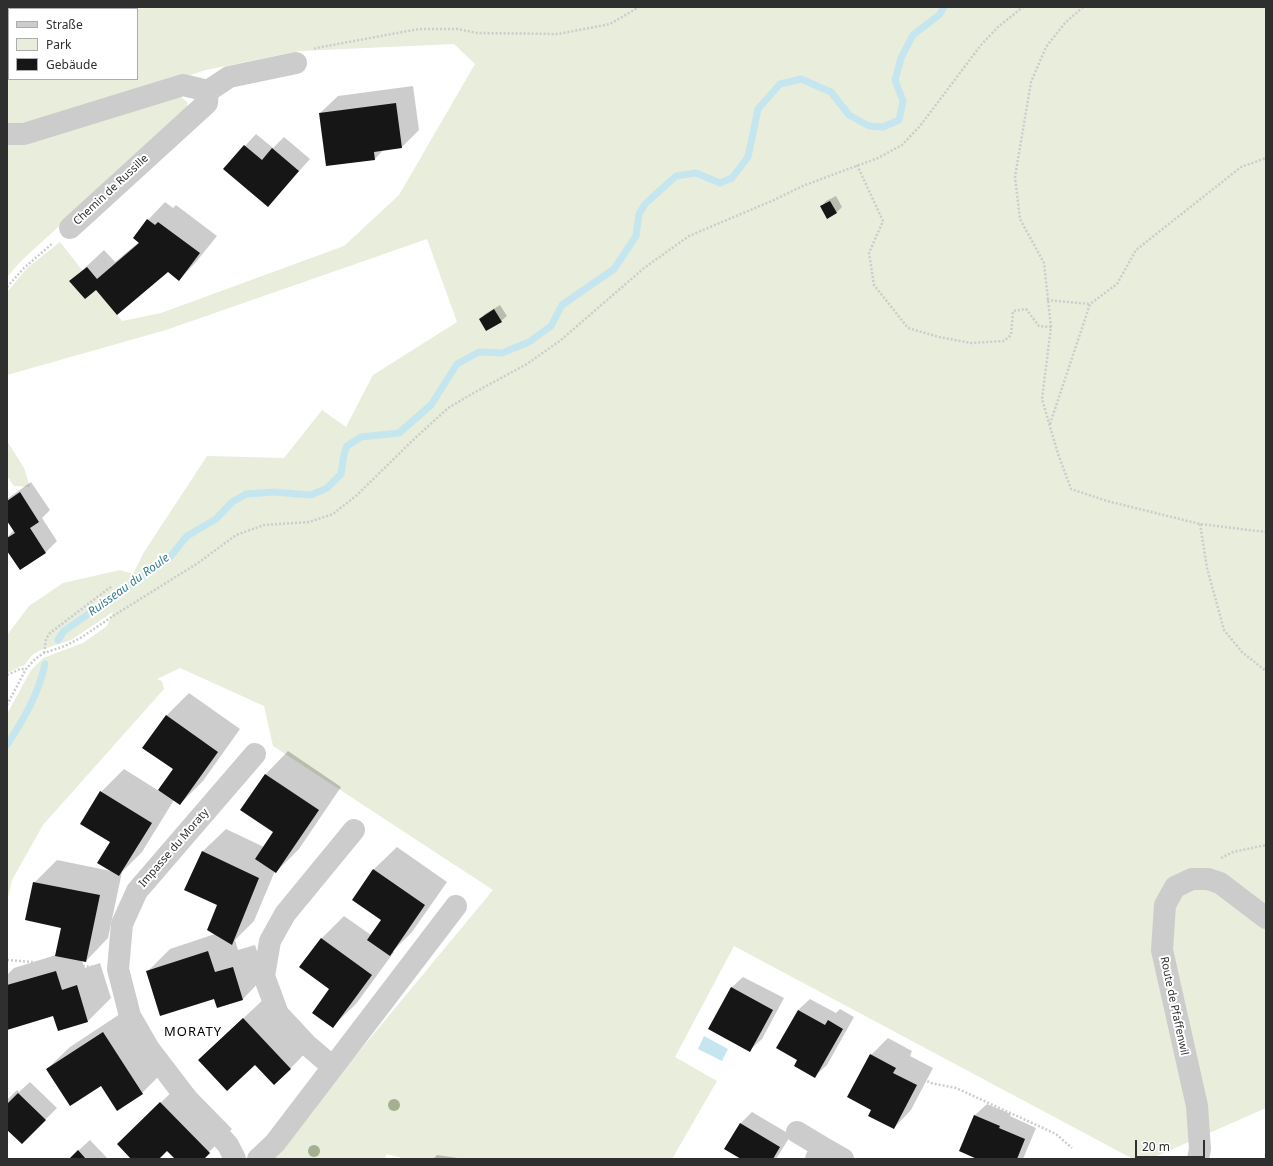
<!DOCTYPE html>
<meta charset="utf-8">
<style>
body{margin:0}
#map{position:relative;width:1273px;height:1166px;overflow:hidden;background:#fff;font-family:"Noto Sans",sans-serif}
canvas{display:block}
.frame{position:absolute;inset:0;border:8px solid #2f2f2f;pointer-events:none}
.legend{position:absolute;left:8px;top:8px;width:130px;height:72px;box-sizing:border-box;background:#fff;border:1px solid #acacac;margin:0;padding:5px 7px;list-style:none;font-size:12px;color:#2f2f2f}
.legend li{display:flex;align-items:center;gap:8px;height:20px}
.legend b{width:20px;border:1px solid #acacac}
.scale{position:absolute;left:1135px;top:1140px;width:70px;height:18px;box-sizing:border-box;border:2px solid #2f2f2f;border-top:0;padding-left:5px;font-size:12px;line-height:14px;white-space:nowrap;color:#2f2f2f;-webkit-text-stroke:3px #fff;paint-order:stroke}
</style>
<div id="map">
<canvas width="1273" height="1166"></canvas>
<div class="frame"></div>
<ul class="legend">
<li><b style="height:5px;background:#ccc"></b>Straße</li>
<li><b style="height:11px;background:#e8eddc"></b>Park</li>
<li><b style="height:11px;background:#161616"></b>Gebäude</li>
</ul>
<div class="scale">20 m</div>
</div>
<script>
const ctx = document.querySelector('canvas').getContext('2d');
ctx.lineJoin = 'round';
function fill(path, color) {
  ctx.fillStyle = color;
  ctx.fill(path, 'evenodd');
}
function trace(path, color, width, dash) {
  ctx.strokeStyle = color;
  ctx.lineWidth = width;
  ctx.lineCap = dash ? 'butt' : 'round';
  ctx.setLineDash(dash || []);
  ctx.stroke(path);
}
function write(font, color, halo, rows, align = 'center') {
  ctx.font = font + ' "Noto Sans",sans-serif';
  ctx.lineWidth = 4;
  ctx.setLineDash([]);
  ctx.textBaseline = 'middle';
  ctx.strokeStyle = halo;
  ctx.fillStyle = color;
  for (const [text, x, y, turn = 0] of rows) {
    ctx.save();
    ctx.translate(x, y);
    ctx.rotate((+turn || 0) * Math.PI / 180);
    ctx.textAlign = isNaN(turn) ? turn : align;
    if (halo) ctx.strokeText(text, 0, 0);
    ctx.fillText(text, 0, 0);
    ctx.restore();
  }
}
const green = new Path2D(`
 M83 7H1266V1108L1150 1159H1133L734 946 675 1057 717 1081 672 1159H405L387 1154 384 1159H270L493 890 273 746 264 706 180 668 157 679 162 681 164 689 43 825 12 880 7 902V714L31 670 43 658 83 643 107 626 113 612 71 640 41 650 32 655 24 666H21L7 673V635L29 606 63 583 120 570 133 574 144 552 207 456 284 458 322 410 346 427 373 375 457 322 427 239 166 330 7 375V292L27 268 60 242 122 321 161 313 344 246 399 195 475 64 454 44 300 51 206 70 158 85 179 95 187 102 188 108 21 261 7 277V72L9 71V79H137V9H83Z
 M7 441 24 468 30 487 14 486 7 476Z`);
const water = new Path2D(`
 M704 1036 728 1049 722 1061 698 1049Z`);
const shadow = new Path2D(`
 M7 7H37V9H9V37H7Z
 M413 86 419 130 402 147 384 149 375 159 320 113 338 96Z
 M256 134 273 148 284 137 310 159 268 206 245 146Z
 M836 196 842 207 837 212 821 207 826 201Z
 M165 202 173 208 176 205 217 236 196 262 179 280 168 271 96 288 71 281 104 250 115 262 139 242 148 220Z
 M500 305 507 316 501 321 480 319 485 314Z
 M31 482 50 510 42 518 57 541 46 552 20 569 7 549V537L14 530 7 519V499Z
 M189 693 240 729 203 781 180 804 174 800 142 852 122 872 108 938 86 961H82L85 968 100 963 111 998 88 1021 59 1030 54 1015 7 1029V975L14 968 56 955 62 927 34 883 57 860 111 871V842L101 792 124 769 159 791 174 769 166 716Z
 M288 751 341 787 299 849 276 872 275 871 254 921 235 940 238 950 255 945 265 976 243 999 215 998 147 972 170 949 215 934 218 905 186 889 203 851 226 829 264 847 275 832 242 810 266 774Z
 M397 847 447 882 412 932 393 951 394 952 356 1004 333 1026 330 989 300 967 322 938 344 916 371 935 382 920 353 899 374 869Z
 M743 977 784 998 762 1039 750 1050 731 988Z
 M267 996 313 1045 291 1068 274 1084 255 1064 199 1060Z
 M810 999 836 1013 840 1009 854 1017 827 1065 815 1076 798 1060V1010Z
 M126 1010 165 1070 142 1093 117 1109 101 1085 47 1069 70 1047Z
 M888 1038 912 1051 910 1056 933 1068 911 1110 894 1128 871 1055Z
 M184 1080 232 1129 202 1159H177L167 1149 157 1159H132L141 1122Z
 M30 1082 57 1108 22 1143 7 1128V1100L17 1090 19 1092Z
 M987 1104 1011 1114 1010 1116 1036 1128 1023 1159H980L960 1151 975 1115Z
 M752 1112 791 1135 776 1159H743L726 1148 741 1123Z
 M90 1140 108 1159H69Z
 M437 1155 458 1158V1159H433Z`);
const stream = new Path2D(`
 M58 640 64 631 170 557 187 536 216 519 232 502 246 494 274 492 311 495 327 488 341 474 344 454 347 446 361 437 399 433 431 405 457 364 479 352 502 353 529 342 551 326 562 305 614 269 636 236 639 214 645 204 676 176 696 173 720 183 732 178 748 157 758 109 780 84 801 79 831 92 849 115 869 126 883 127 899 120 903 101 895 80 901 58 913 35 939 15 944 7
 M7 745C24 718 38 696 45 664`);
const building = new Path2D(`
 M7 7H24V9H9V38H7Z
 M396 103 402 148 374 152 375 160 326 166 319 113Z
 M244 145 262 160 272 148 299 171 268 207 223 169Z
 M830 201 837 213 827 219 820 206Z
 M147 219 155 225 158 222 200 253 179 281 168 272 117 315 96 290 85 299 69 281 87 267 97 279 139 243 133 238Z
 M494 309 502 322 486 331 479 319Z
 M20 492 39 522 30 528 46 553 20 570 7 551V538L15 533 7 521V501Z
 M166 715 218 752 180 805 158 790 173 769 142 748Z
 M265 774 319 810 276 873 255 859 273 832 240 810Z
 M100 791 152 823 119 876 97 863 110 842 80 824Z
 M202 851 259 878 232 945 207 930 217 905 184 890Z
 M373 869 425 905 390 956 367 940 381 920 352 900Z
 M33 882 100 895 86 962 55 956 61 928 25 920Z
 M321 938 372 975 333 1028 312 1013 329 989 299 967Z
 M208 951 215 972 233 967 243 1000 217 1008 214 999 160 1016 146 971Z
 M56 971 62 990 77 985 88 1022 58 1031 53 1016 7 1030V985Z
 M731 987 773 1010 750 1052 708 1029Z
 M798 1010 825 1025 828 1020 843 1029 815 1078 794 1066 797 1060 776 1048Z
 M243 1018 291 1069 274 1085 255 1065 227 1091 198 1060Z
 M103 1032 143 1094 117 1111 101 1086 70 1106 46 1069Z
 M870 1054 896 1068 893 1073 917 1085 894 1129 868 1116 871 1110 847 1097Z
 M18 1093 46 1120 22 1144 7 1130V1104Z
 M160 1102 210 1153 204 1159H175L167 1151 159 1159H131L117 1144Z
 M974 1115 1000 1126 999 1128 1025 1139 1017 1159H977L959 1151Z
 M740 1123 780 1147 773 1159H741L724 1149Z
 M78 1150 86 1159H69Z`);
const path = new Path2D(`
 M1083 7 1065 23 1046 47 1031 82 1015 177 1020 219 1044 263 1051 327 1042 399 1058 454 1071 489 1107 501 1200 524 1266 532
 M314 49 316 48 419 29H458L477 33 558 34 610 24 639 7
 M857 165 883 221 869 253 874 285 908 328 939 337 971 343 1004 341 1011 335 1013 311 1026 309 1039 326 1051 327
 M7 287 24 268 53 243
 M1047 300 1090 304
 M1050 424 1090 304 1117 284 1136 250 1241 167 1266 158
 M1200 524 1207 568 1224 630 1242 652 1266 671
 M44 653 46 639 50 633 112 586
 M7 675 20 669H26
 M7 705 26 669 35 659 44 653 65 646 82 637 113 616 198 563 236 535 264 525 309 522 333 514 357 495 412 441 448 408 477 391 527 364 561 340 644 268 689 236 774 200 805 185 878 158 902 145 920 126 981 45 998 27 1023 7
 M1221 858 1233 852 1266 845
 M7 960 96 967
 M906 1070 931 1083 956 1088 1056 1134 1072 1148`);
const minor = new Path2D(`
 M7 134H24L183 85 208 91 229 77 296 63
 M70 228 207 103 208 91
 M333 1067 306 1044 278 1014 264 976 270 941 285 914 354 830
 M797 1132 822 1147 816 1159
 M822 1147 843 1159
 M235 1159 228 1145 191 1104 149 1049 130 1016 118 969 122 924 137 891 255 754
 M258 1159 275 1143 456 906
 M1198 1159 1200 1149 1197 1106 1162 950 1165 905 1175 887 1192 879H1208L1220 883 1266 918`);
const trees = [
 [394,1105],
 [314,1151]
];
const streetNames = [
 ["Chemin de Russille",111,190,-43],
 ["Impasse du Moraty",174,848,-49],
 ["Route de Pfaffenwil",1174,1006,78]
];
const waterNames = [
 ["Ruisseau du Roule",129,585,-36]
];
const quarterNames = [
 ["MORATY",193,1032]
];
fill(green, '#e8eddc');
fill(water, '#c6e6ef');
fill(shadow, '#0003');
trace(stream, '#c6e6ef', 7);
fill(building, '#161616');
trace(path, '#ccc', 2.5, [2, 2]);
trace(minor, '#ccc', 22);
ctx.fillStyle = '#a5af92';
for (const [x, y] of trees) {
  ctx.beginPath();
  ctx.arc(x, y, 6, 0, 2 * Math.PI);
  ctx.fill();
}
write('11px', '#2f2f2f', '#fff', streetNames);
write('italic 12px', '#347e91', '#fff', waterNames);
ctx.letterSpacing = '1px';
write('13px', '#000', '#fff', quarterNames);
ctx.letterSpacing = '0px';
</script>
